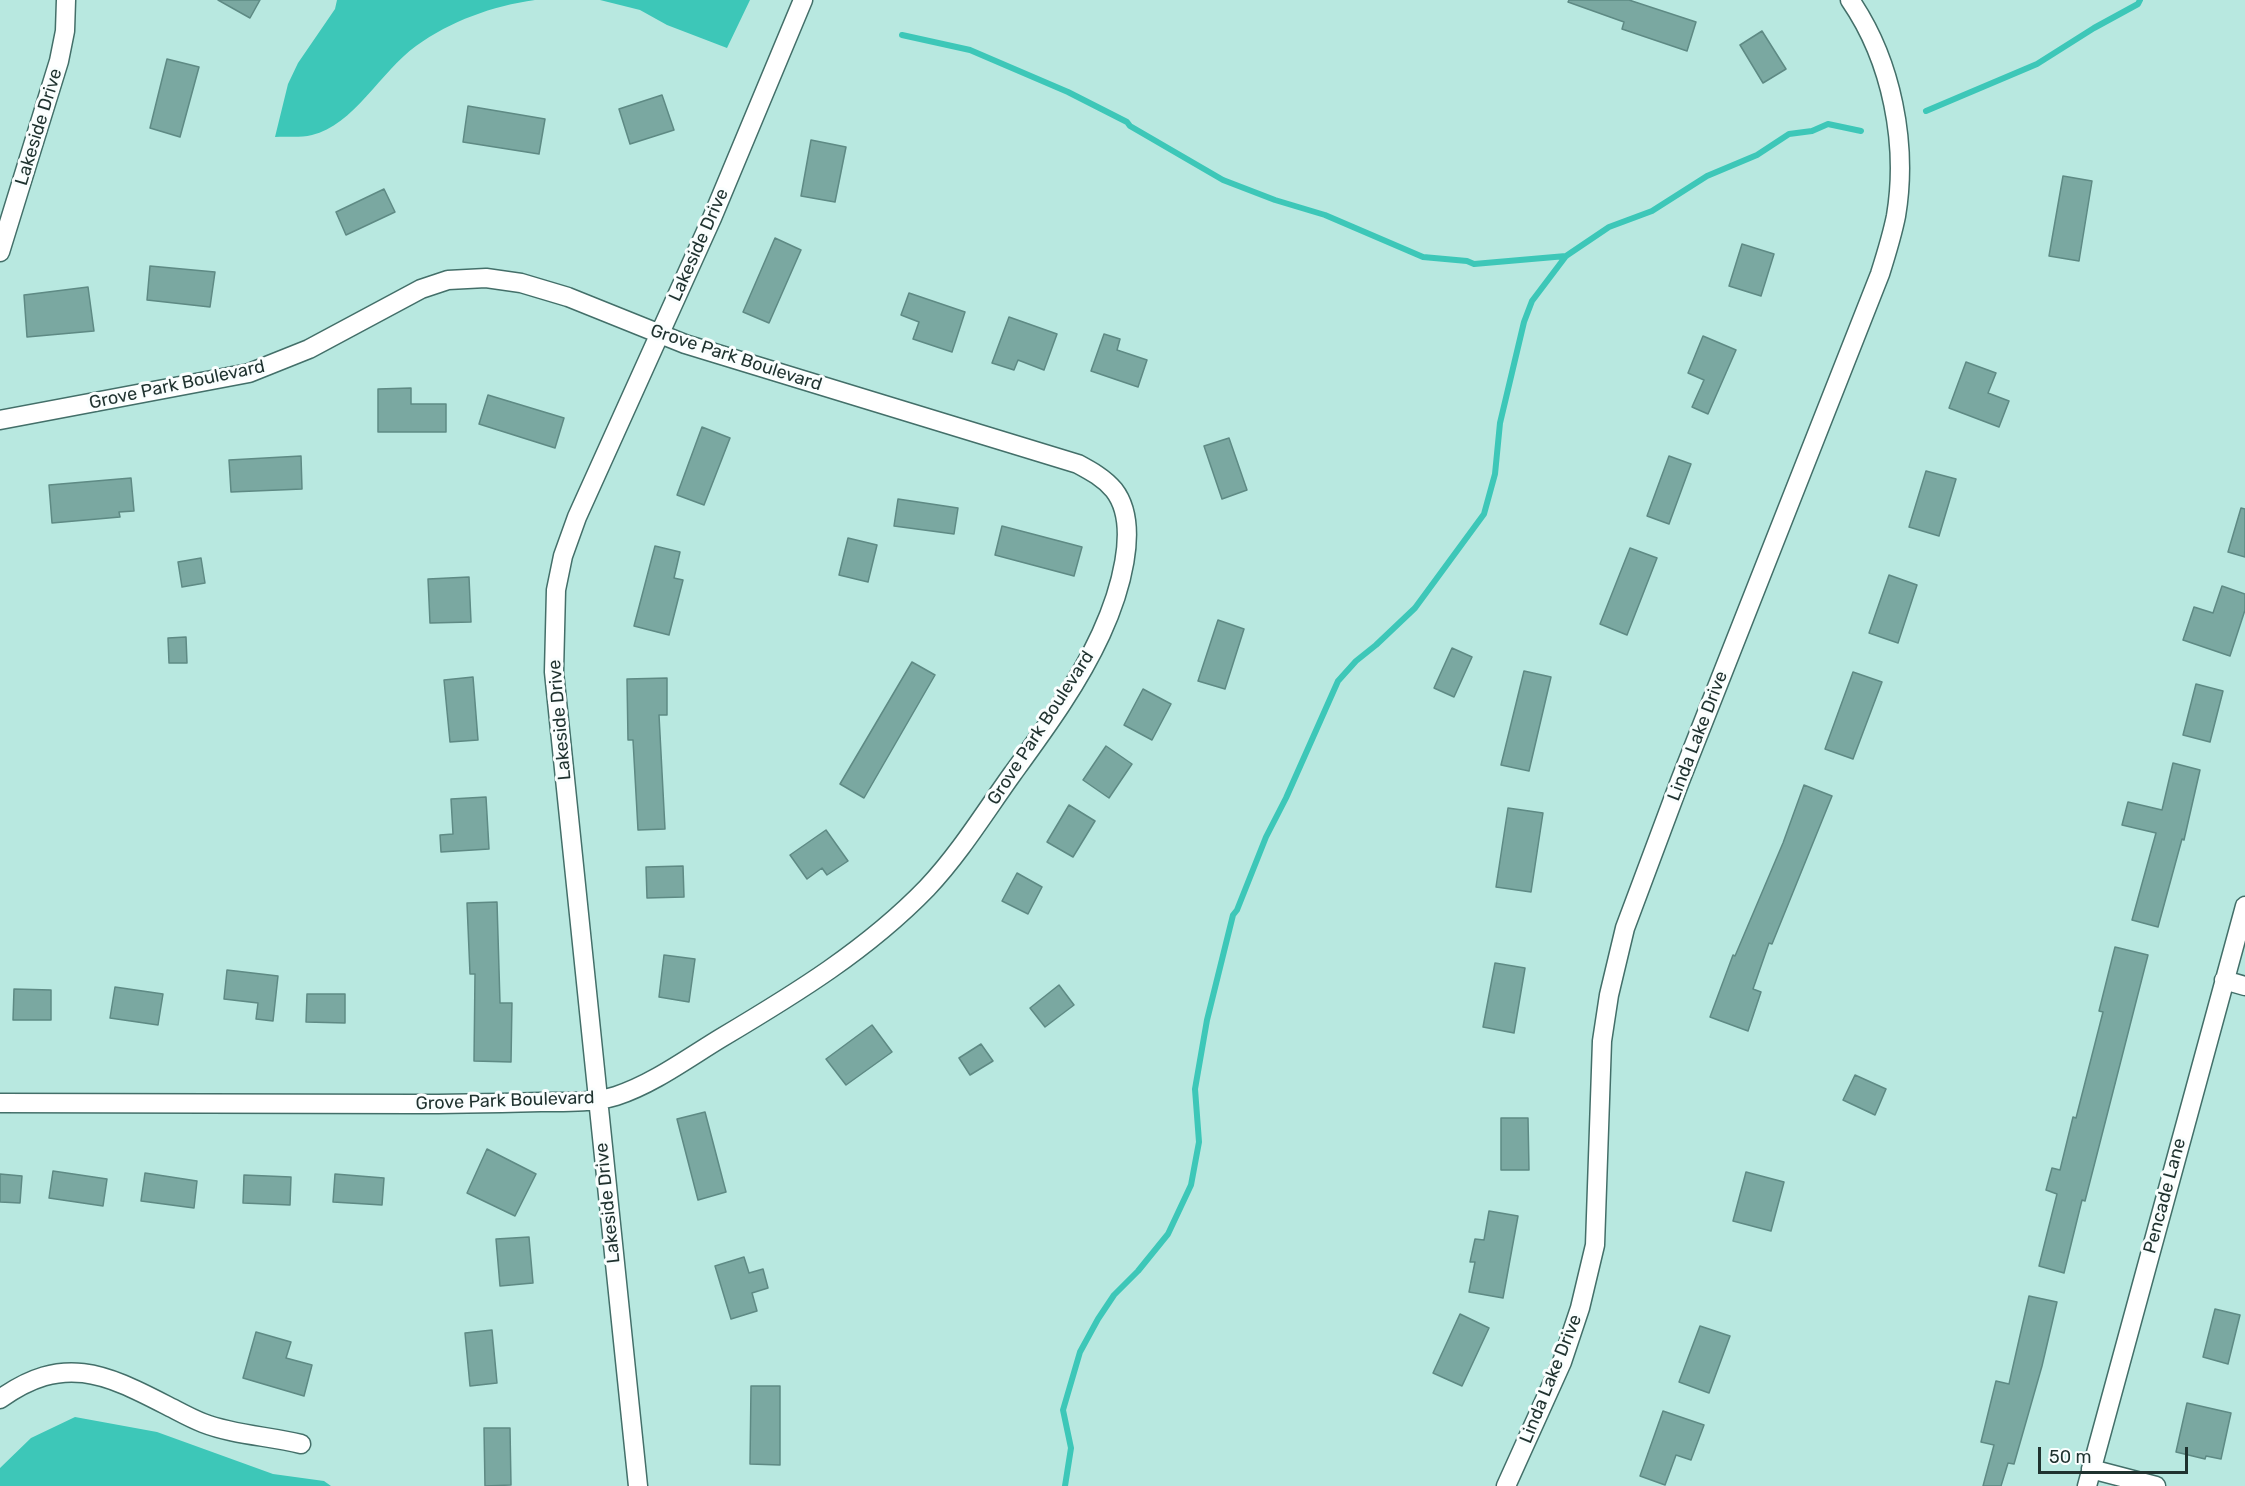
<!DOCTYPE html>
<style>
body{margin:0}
#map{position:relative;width:2245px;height:1486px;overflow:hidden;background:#b8e8e0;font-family:Rubik,sans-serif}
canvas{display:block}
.scale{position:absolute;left:2038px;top:1447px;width:150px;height:27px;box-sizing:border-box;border:3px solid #1f322f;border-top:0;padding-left:8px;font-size:18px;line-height:21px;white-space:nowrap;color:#1f322f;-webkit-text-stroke:4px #fafefe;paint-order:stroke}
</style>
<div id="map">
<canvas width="2245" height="1486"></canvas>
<div class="scale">50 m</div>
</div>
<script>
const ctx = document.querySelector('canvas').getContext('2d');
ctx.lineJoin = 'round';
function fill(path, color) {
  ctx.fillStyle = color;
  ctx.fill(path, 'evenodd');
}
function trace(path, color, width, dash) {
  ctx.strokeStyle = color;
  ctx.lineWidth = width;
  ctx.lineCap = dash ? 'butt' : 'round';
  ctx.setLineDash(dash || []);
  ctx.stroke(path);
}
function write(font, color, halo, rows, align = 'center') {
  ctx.font = font + ' Rubik,sans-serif';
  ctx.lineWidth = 6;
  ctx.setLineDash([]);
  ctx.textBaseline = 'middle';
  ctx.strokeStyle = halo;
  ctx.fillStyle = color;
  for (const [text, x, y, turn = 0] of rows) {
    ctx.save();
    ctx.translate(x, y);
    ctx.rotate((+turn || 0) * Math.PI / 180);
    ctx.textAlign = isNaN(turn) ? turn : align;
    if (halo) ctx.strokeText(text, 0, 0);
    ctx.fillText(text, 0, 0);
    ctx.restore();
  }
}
const water = new Path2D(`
 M337 0H535C492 6 451 21 416 46 381 71 353 126 312 135 300 138 287 136 275 137L288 84 298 63 335 9Z
 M600 0H750L727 48 667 25 640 10Z
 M75 1417 157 1432 273 1474 324 1481 331 1486H0V1468L31 1438Z`);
const stream = new Path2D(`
 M902 35 970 50 1068 92 1127 122 1130 126 1223 180 1275 200 1325 215 1423 257 1467 261 1474 264 1566 256
 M1926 111 2037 64 2094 28 2138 4 2140 0
 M1065 1486 1071 1448 1063 1410 1080 1352 1098 1319 1114 1295 1138 1271 1168 1234 1191 1185 1199 1142 1195 1089 1207 1020 1233 915 1237 910 1266 837 1286 798 1338 681 1356 661 1376 645 1415 608 1484 514 1495 474 1500 423 1524 322 1532 301 1566 256 1609 227 1652 211 1707 176 1757 155 1789 134 1812 131 1828 124 1861 131`);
const building = new Path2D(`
 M218 0H260L250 18Z
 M1569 0H1629L1696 22 1687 51 1622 29 1624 22 1568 2Z
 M1762 31 1786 69 1763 83 1740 45Z
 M167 59 199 67 180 137 150 128Z
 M662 95 674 130 630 144 619 109Z
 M468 106 545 119 539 154 463 142Z
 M811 140 846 147 835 202 801 196Z
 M2063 176 2092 181 2079 261 2049 256Z
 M384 189 395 212 346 235 336 212Z
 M775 238 801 250 769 323 743 312Z
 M1742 244 1774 254 1761 296 1729 286Z
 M150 266 215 272 210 307 147 300Z
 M88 287 94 331 27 337 24 295Z
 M909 293 965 312 952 352 913 339 919 322 901 315Z
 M1009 317 1057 334 1044 370 1018 360 1014 370 992 363Z
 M1104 334 1120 339 1117 350 1147 360 1138 387 1091 371Z
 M1703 336 1736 350 1708 414 1692 407 1704 380 1688 373Z
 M1966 362 1996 373 1988 393 2009 401 1999 427 1949 408Z
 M411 388V404H446V432H378V389Z
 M488 395 564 418 555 448 479 424Z
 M702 427 730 438 704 505 677 495Z
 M1229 438 1247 490 1222 499 1204 446Z
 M301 456 302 489 231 492 229 460Z
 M1669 456 1691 464 1669 524 1647 516Z
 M1926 471 1956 479 1939 536 1909 527Z
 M131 478 134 511 119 512 120 517 52 523 49 485Z
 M898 499 958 508 954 534 894 526Z
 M2241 508 2245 509V557L2228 552Z
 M1002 526 1082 547 1074 576 995 555Z
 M848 538 877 545 868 582 839 575Z
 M655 546 680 552 674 578 683 580 669 635 634 626Z
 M1630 548 1657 558 1627 635 1600 624Z
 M201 558 205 583 182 587 178 562Z
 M1889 575 1917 585 1898 643 1869 633Z
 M469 577 471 622 430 623 428 579Z
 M2222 586 2245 594V610L2230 656 2183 640 2194 607 2213 613Z
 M1218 620 1244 629 1225 689 1198 681Z
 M186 637 187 663H169L168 638Z
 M1452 648 1472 657 1454 697 1434 688Z
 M912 662 935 675 864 798 840 784Z
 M1524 671 1551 677 1529 771 1501 765Z
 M1853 672 1882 682 1853 759 1825 749Z
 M473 677 478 740 450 742 444 680Z
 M667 678V715H659L665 829 638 830 633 740H628L627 679Z
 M2196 684 2223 691 2210 742 2183 735Z
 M1143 689 1171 704 1152 740 1124 725Z
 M1106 746 1132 764 1109 798 1083 780Z
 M2173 763 2200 770 2184 840 2182 839 2158 927 2132 920 2156 833 2122 825 2128 802 2162 810Z
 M1804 785 1832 796 1772 944 1769 943 1753 989 1761 992 1748 1031 1710 1017 1733 955 1735 956 1783 843Z
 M486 797 489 849 441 852 440 835 453 834 451 799Z
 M1069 805 1095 821 1073 857 1047 842Z
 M1508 808 1543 813 1531 892 1496 887Z
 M826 830 848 861 827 875 822 868 807 879 790 855Z
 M683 866 684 897 647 898 646 867Z
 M1017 873 1042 887 1028 914 1002 901Z
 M497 902 500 1003H512L511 1062 474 1061 475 974H470L467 903Z
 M2115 947 2148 955 2085 1201 2082 1200 2064 1273 2039 1266 2057 1194 2046 1190 2052 1168 2060 1170 2073 1117 2076 1118 2103 1012 2099 1011Z
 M664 955 695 959 689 1002 659 997Z
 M1495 963 1525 968 1514 1033 1483 1027Z
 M227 970 278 976 273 1021 256 1019 258 1003 224 999Z
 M1059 985 1074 1005 1045 1027 1030 1008Z
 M115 987 163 994 158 1025 110 1018Z
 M14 989 51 990V1020H13Z
 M307 994H345V1023L306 1022Z
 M872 1025 892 1052 846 1085 826 1059Z
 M981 1044 993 1061 970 1075 959 1058Z
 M1855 1075 1886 1089 1875 1115 1843 1100Z
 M705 1112 726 1192 698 1200 677 1119Z
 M1501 1118H1528L1529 1170H1501Z
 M487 1149 536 1174 515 1216 467 1193Z
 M53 1171 107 1179 103 1206 49 1198Z
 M1746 1172 1784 1182 1771 1231 1733 1221Z
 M145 1173 197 1181 194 1208 141 1201Z
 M0 1174 22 1176 20 1203 0 1202Z
 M335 1174 384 1178 382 1205 333 1202Z
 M244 1175 291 1177 290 1205 243 1203Z
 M1489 1211 1518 1216 1503 1298 1469 1292 1475 1262H1470L1475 1239 1484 1240Z
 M529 1237 533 1283 500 1286 496 1239Z
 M744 1257 749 1273 763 1269 768 1288 752 1293 757 1311 731 1319 715 1266Z
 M2029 1296 2057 1302 2042 1366 2014 1464 2008 1463 2001 1486H1983L1994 1445 1981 1442 1996 1381 2009 1384Z
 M2215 1309 2240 1315 2228 1364 2203 1357Z
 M1460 1314 1489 1328 1462 1386 1433 1373Z
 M1700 1326 1730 1336 1709 1393 1679 1382Z
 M492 1330 497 1383 470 1386 465 1333Z
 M256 1332 291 1342 286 1358 312 1365 304 1396 243 1378Z
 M751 1386H780V1465L750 1464Z
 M2187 1403 2231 1413 2221 1459 2206 1456 2205 1459 2176 1452Z
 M1663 1411 1704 1425 1691 1460 1676 1455 1665 1485 1640 1476Z
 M484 1428H510L511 1485 485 1486Z`);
const minor = new Path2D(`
 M0 252 59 61 65 31 66 0
 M0 420 249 373 309 349 421 289 448 280 486 278 521 283 568 297 685 344 1078 464C1091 471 1104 478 1114 490 1142 526 1118 597 1101 634 1078 684 1045 729 1013 773 985 812 960 853 927 888 867 950 795 994 721 1038 688 1058 653 1084 616 1096 593 1103 565 1102 541 1102 499 1103 456 1104 414 1104 276 1103 138 1103 0 1103
 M2224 980 2245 986
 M0 1399C63 1354 104 1373 166 1405 178 1411 190 1418 203 1423 234 1435 269 1436 301 1444
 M2091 1469 2156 1486
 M638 1486 554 672 556 590 563 556 577 517 712 218 803 0
 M1506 1486 1562 1362 1580 1308 1595 1245 1602 1041 1609 995 1625 928 1680 781 1880 274C1886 255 1892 236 1896 216 1908 144 1892 61 1850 0
 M2087 1486 2245 906`);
const streetNames = [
 ["Lakeside Drive",39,127,-73],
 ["Lakeside Drive",699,245,-66],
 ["Grove Park Boulevard",736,358,18],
 ["Grove Park Boulevard",177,385,-12],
 ["Lakeside Drive",560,720,-95],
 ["Grove Park Boulevard",1041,728,-57],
 ["Linda Lake Drive",1698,736,-69],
 ["Grove Park Boulevard",505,1101,-2],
 ["Pencade Lane",2165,1196,-75],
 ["Lakeside Drive",608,1203,-96],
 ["Linda Lake Drive",1551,1379,-68]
];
fill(water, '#3dc7b8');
trace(stream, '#3dc7b8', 6);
fill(building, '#7aa8a1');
trace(building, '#5e8a84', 1.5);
trace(minor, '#436f69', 21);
trace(minor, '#fff', 18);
write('18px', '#1f322f', '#fafefe', streetNames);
</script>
